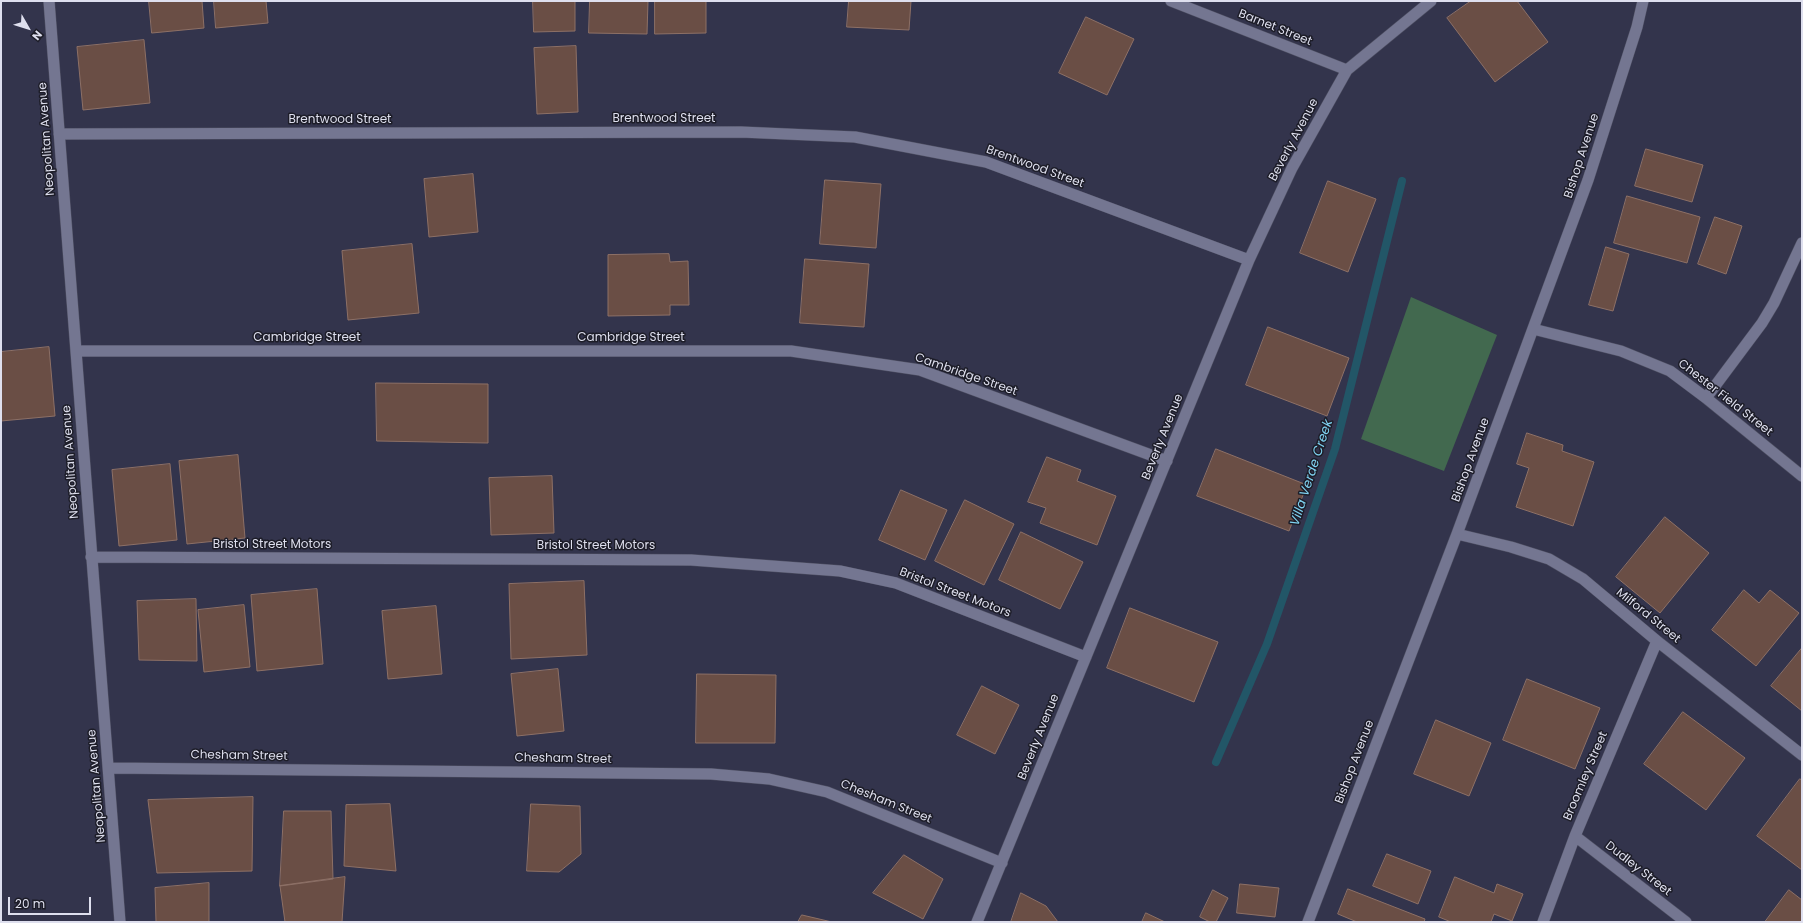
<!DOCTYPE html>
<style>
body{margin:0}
#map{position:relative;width:1803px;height:923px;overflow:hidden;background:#33344c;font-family:Poppins,sans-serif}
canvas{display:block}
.frame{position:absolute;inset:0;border:2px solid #dedfee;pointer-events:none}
.north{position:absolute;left:8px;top:8px;width:40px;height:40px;-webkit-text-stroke:3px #1d1d28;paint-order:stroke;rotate:129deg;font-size:11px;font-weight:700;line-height:16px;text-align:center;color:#dedfee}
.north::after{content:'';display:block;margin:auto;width:14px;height:18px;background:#dedfee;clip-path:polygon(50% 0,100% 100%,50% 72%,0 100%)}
.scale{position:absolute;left:8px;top:897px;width:83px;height:18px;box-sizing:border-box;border:2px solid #dedfee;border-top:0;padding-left:5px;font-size:12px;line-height:14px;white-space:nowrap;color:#dedfee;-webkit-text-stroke:3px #1d1d28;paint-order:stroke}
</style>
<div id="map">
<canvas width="1803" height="923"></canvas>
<div class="frame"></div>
<div class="north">N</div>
<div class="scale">20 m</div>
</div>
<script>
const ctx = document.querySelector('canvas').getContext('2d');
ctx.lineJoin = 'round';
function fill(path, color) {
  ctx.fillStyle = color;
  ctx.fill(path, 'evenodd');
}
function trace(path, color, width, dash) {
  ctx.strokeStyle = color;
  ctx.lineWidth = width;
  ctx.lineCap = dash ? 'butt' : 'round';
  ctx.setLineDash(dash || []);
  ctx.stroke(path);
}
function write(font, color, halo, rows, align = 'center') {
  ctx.font = font + ' Poppins,sans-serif';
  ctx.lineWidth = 3;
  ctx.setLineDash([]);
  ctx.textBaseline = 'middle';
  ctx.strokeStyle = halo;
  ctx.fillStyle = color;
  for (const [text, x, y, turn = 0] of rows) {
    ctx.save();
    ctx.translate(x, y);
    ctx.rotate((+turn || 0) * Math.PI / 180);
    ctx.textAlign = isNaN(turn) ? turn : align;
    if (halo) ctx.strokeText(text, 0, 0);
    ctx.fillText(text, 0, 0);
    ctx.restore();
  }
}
const green = new Path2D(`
 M1411 297 1497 335 1444 471 1361 439Z`);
const stream = new Path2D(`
 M1216 762 1267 644 1335 449 1402 181`);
const building = new Path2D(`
 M149 1H202L204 28 152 33Z
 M214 1H266L268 23 216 28Z
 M533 1H575V31L534 32Z
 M590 1H648L647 34 589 33Z
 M655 1H706V33L655 34Z
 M849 1H911L909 30 847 27Z
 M1471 1H1517L1548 42 1495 82 1447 18Z
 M1086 17 1134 39 1107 95 1059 73Z
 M144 40 150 103 83 110 77 47Z
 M576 46 578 112 537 114 534 48Z
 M1646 149 1703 165 1692 202 1635 186Z
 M473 174 478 232 429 237 424 179Z
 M825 180 881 184 876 248 820 244Z
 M1328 181 1376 199 1348 272 1300 253Z
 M1627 196 1700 217 1687 263 1614 243Z
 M1715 217 1742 226 1726 274 1698 264Z
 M412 244 419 313 348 320 342 251Z
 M1606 247 1629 254 1613 311 1589 305Z
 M669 254 670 262 688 261 689 305H670V315L608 316V255Z
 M805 259 869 264 864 327 800 323Z
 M1268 327 1349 358 1327 416 1246 385Z
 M49 347 55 416 1 421V352Z
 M376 383 488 384V443L377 441Z
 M1527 433 1563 445 1562 451 1594 462 1573 526 1516 507 1529 468 1517 464Z
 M1216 449 1307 485 1289 531 1197 496Z
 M238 455 245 538 187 544 179 461Z
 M1047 457 1081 470 1077 481 1116 496 1097 545 1040 523 1046 508 1028 502Z
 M170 464 177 540 119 546 112 470Z
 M552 476 554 533 491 535 489 478Z
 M901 490 947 510 925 560 879 540Z
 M965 500 1014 524 984 585 935 561Z
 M1665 517 1709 553 1660 613 1616 577Z
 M1021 532 1083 562 1060 609 999 580Z
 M584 581 587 655 511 659 509 584Z
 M317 589 323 664 257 671 251 595Z
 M1744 590 1759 603 1770 590 1799 613 1756 666 1712 630Z
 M196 599 197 661 139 660 137 601Z
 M244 605 250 667 204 672 198 610Z
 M436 606 442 674 388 679 382 611Z
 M1130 608 1218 642 1194 702 1107 668Z
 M1802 648V711L1771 686Z
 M558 669 564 731 517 736 511 674Z
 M697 674 776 675 775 743H696Z
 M1527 679 1600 708 1575 769 1503 740Z
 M982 686 1019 705 995 754 957 735Z
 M1683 712 1745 758 1706 810 1644 764Z
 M1436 720 1491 743 1469 796 1414 774Z
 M1800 779 1802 780V870L1757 836Z
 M253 797 252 871 157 873 148 800Z
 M390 804 396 871 344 866 346 805Z
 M531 804 580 806 581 854 559 872 527 871Z
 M284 811H331L333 879 280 886Z
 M1387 854 1431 871 1418 904 1373 886Z
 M904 855 943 879 923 919 873 893Z
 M345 877 342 922H285L280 886Z
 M1455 877 1494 893 1497 884 1523 894 1512 921 1494 914 1491 922H1451L1439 917Z
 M209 883V922H156L155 888Z
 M1240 884 1279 888 1275 917 1237 913Z
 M1348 889 1425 919 1424 922H1357L1338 914Z
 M1213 890 1228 898 1216 922H1210L1200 917Z
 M1789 890 1802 900V922H1765Z
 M1021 893 1046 906 1058 922H1011Z
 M1146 913 1165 922H1142Z
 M802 915 832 922H798Z`);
const minor = new Path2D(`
 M49 1 120 922
 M1171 1 1347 70
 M59 134 741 132 855 137 986 162 1249 260
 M1533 329 1621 351 1670 371 1706 398 1802 476
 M76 351H791L920 370 1167 461
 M1706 398 1762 323 1774 303 1802 243
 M1457 534 1511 547 1549 559 1583 579 1657 641 1802 755
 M91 557 691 560 840 571 896 583 1086 657
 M109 768 711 774 769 779 827 792 1002 863
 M1575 836 1686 922
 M977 922 1249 260 1292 168 1347 70 1431 1
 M1308 922 1457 534 1588 180 1637 27 1643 1
 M1543 922 1575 836 1657 641`);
const streetNames = [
 ["Barnet Street",1275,28,22],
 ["Brentwood Street",664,119],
 ["Brentwood Street",340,120],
 ["Neopolitan Avenue",47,139,-94],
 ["Beverly Avenue",1294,140,-62],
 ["Bishop Avenue",1582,156,-72],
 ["Brentwood Street",1035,167,20],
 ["Cambridge Street",307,338],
 ["Cambridge Street",631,338],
 ["Cambridge Street",966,375,19],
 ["Chester Field Street",1725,398,38],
 ["Beverly Avenue",1163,437,-68],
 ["Bishop Avenue",1471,460,-70],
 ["Neopolitan Avenue",71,462,-94],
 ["Bristol Street Motors",272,545],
 ["Bristol Street Motors",596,546],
 ["Bristol Street Motors",955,593,21],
 ["Milford Street",1648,616,39],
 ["Beverly Avenue",1039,737,-68],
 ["Chesham Street",239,756,1],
 ["Chesham Street",563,759,1],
 ["Bishop Avenue",1355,762,-69],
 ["Broomley Street",1586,776,-67],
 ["Neopolitan Avenue",97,786,-95],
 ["Chesham Street",886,802,22],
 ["Dudley Street",1638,869,38]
];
const waterNames = [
 ["Villa Verde Creek",1312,473,-72]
];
fill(green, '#42694f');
trace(stream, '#225667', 8);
fill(building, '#6a4e45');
trace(building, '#8d7066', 1);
trace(minor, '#4e4f62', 12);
trace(minor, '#747691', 11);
write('12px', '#dedfee', '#1d1d28', streetNames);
write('italic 13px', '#7fd2f1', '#1d1d28', waterNames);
</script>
